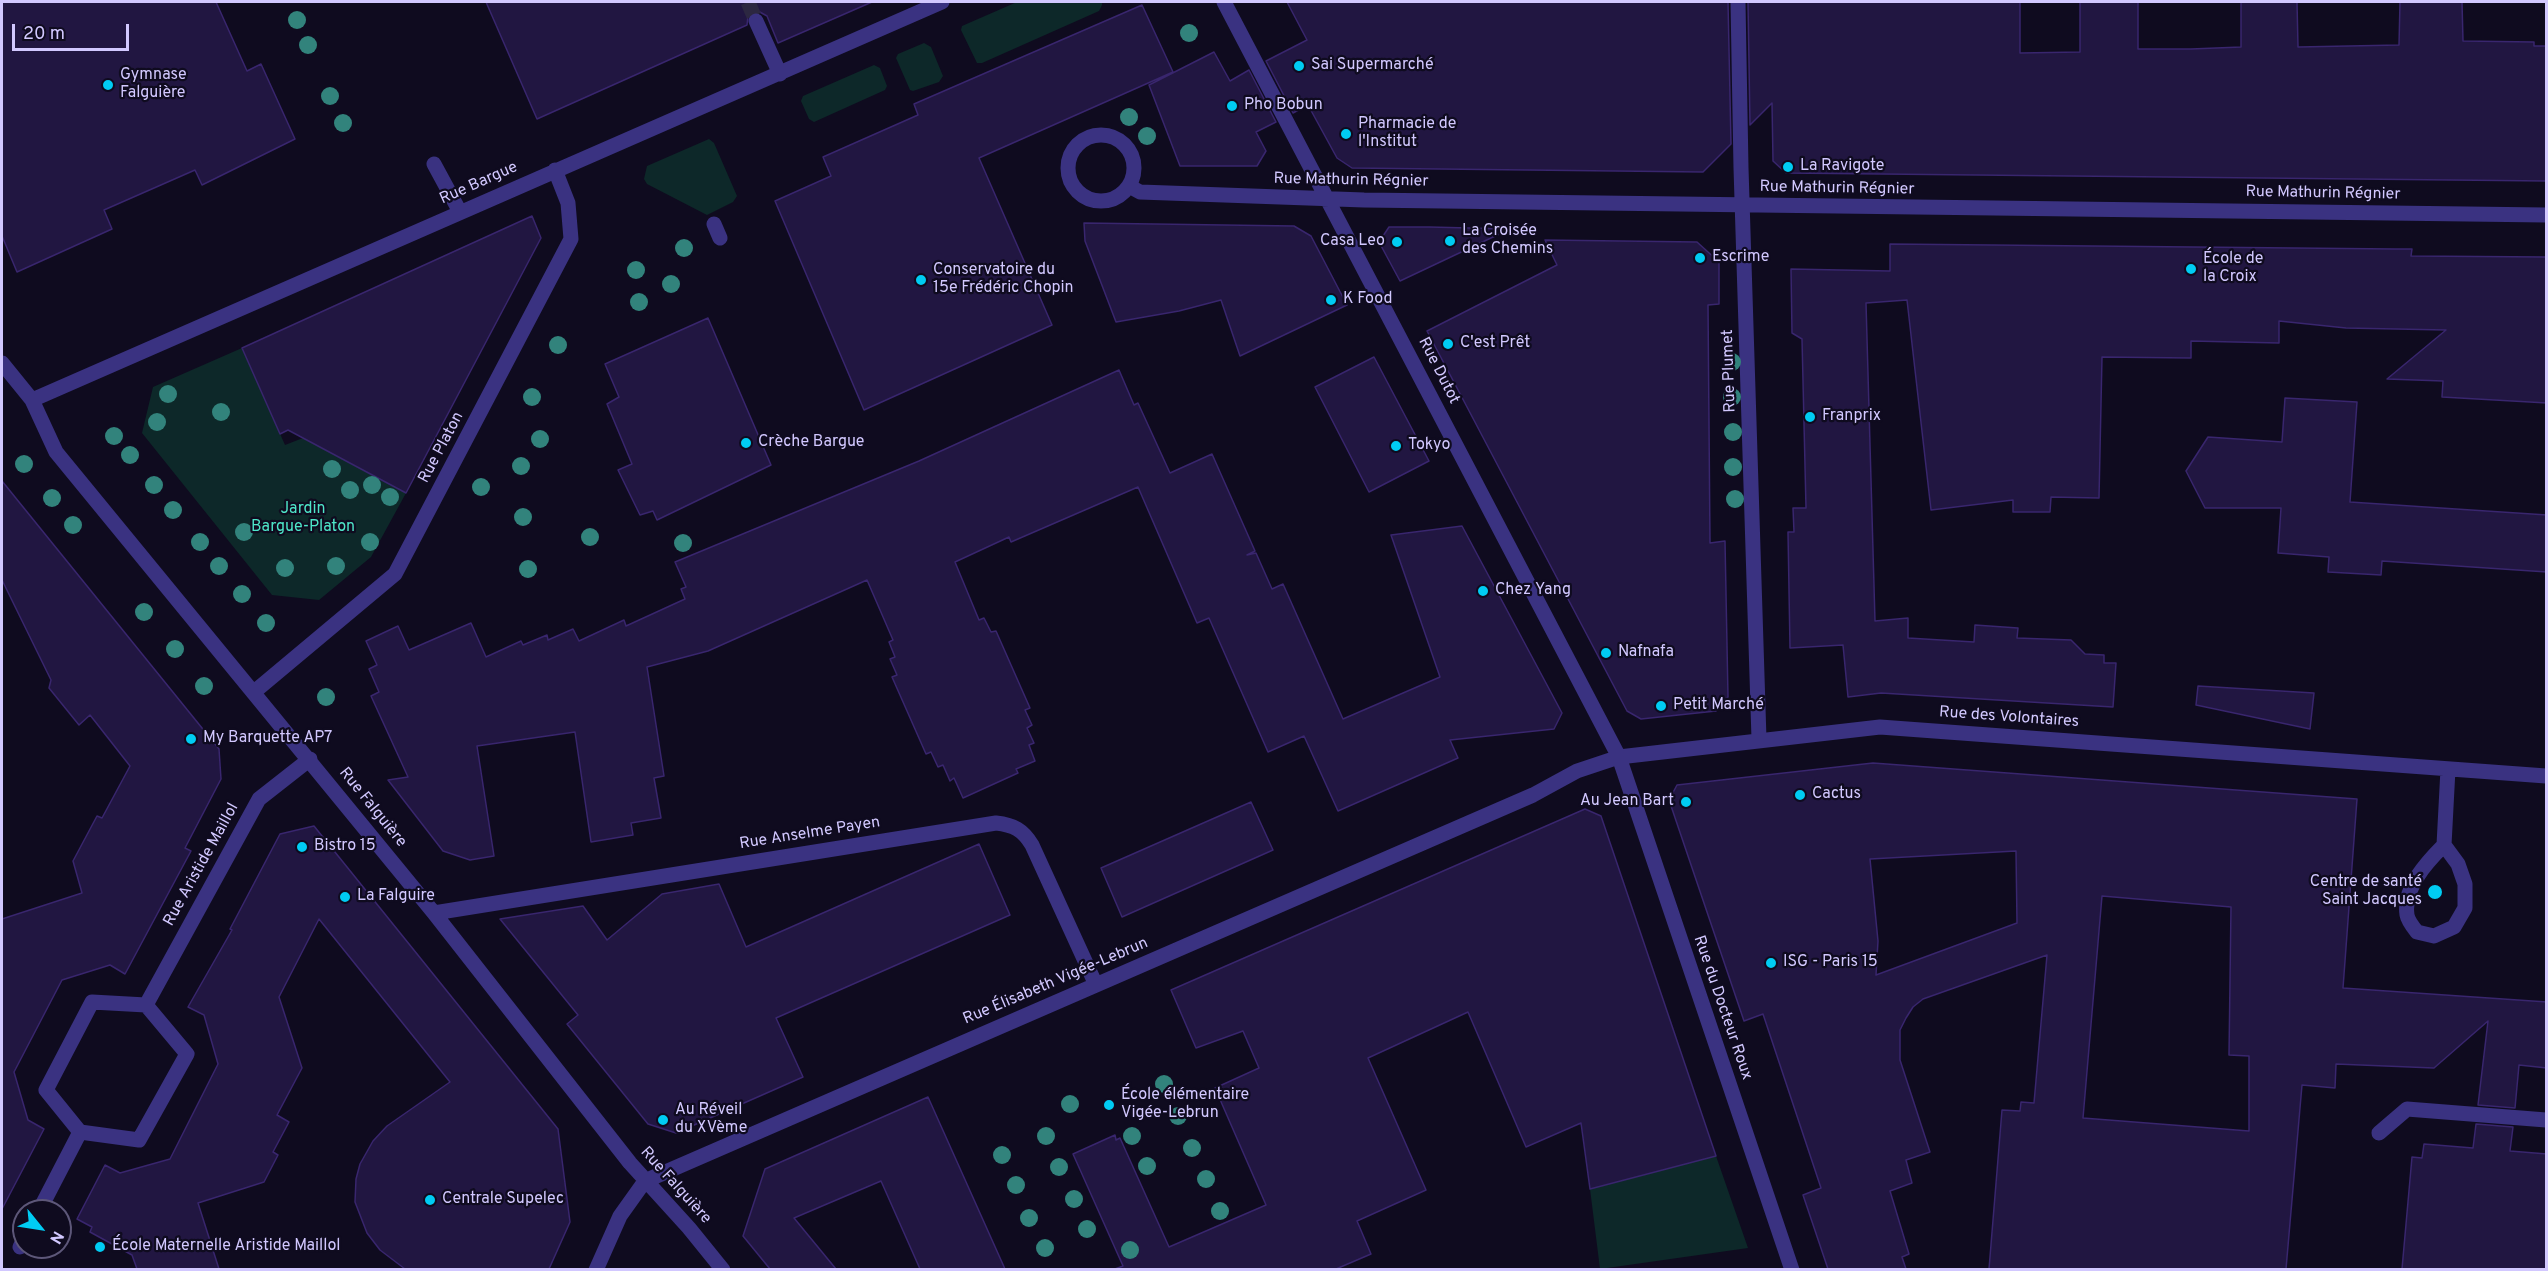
<!DOCTYPE html>
<meta charset="utf-8">
<style>
body{margin:0}
#map{position:relative;width:2548px;height:1271px;overflow:hidden;background:#0f0b1f;font-family:Overpass,sans-serif}
canvas{display:block}
.frame{position:absolute;inset:0;border:3px solid #d2c8ff;pointer-events:none}
.north{position:absolute;left:12px;top:1199px;width:60px;height:60px;box-sizing:border-box;background:#0f0b1f;border:2px solid #5d5779;border-radius:50%;rotate:120deg;font-size:16px;font-weight:700;line-height:24px;text-align:center;color:#d2c8ff}
.north::after{content:'';display:block;margin:auto;width:21px;height:27px;background:#00ccf3;clip-path:polygon(50% 0,100% 100%,50% 72%,0 100%)}
.scale{position:absolute;left:12px;top:24px;width:117px;height:27px;box-sizing:border-box;border:3px solid #d2c8ff;border-top:0;padding-left:8px;font-size:18px;line-height:21px;white-space:nowrap;color:#d2c8ff;-webkit-text-stroke:4px #0f0b1f;paint-order:stroke}
</style>
<div id="map">
<canvas width="2548" height="1271"></canvas>
<div class="frame"></div>
<div class="north">N</div>
<div class="scale">20 m</div>
</div>
<script>
const ctx = document.querySelector('canvas').getContext('2d');
ctx.lineJoin = 'round';
function fill(path, color) {
  ctx.fillStyle = color;
  ctx.fill(path, 'evenodd');
}
function trace(path, color, width, dash) {
  ctx.strokeStyle = color;
  ctx.lineWidth = width;
  ctx.lineCap = dash ? 'butt' : 'round';
  ctx.setLineDash(dash || []);
  ctx.stroke(path);
}
function write(font, color, halo, rows, align = 'center') {
  ctx.font = font + ' Overpass,sans-serif';
  ctx.lineWidth = 4.5;
  ctx.setLineDash([]);
  ctx.textBaseline = 'middle';
  ctx.strokeStyle = halo;
  ctx.fillStyle = color;
  for (const [text, x, y, turn = 0] of rows) {
    ctx.save();
    ctx.translate(x, y);
    ctx.rotate((+turn || 0) * Math.PI / 180);
    ctx.textAlign = isNaN(turn) ? turn : align;
    if (halo) ctx.strokeText(text, 0, 0);
    ctx.fillText(text, 0, 0);
    ctx.restore();
  }
}
const green = new Path2D(`
 M1017 2H1102V5L1099 11 982 63H977L961 30 962 26Z
 M924 43 931 47 943 76 939 82 913 91 910 90 896 58 898 54Z
 M874 65 880 68 887 86 885 90 814 122 809 119 801 101 803 96Z
 M709 139 714 143 737 196 733 202 707 215 647 184 644 179 647 166Z
 M242 348 285 445 303 438 406 493 371 557 319 600 272 595 142 433 153 387Z
 M1716 1156 1748 1248 1600 1269 1590 1189Z`);
const building = new Path2D(`
 M2 2H216L247 71 261 64 295 139 202 185 195 170 104 210 112 229 17 272 2 236Z
 M486 2H872L778 43 767 16 758 11 753 12 748 16 747 25 537 119Z
 M1287 2H1728L1731 144 1703 172 1352 168 1337 158 1308 105 1293 113 1266 61 1307 40Z
 M1748 2H2020V53L2080 52V2H2138V49H2191L2241 47V2H2297L2298 47 2399 45 2400 2H2462L2463 41 2534 42V46H2547V181L1786 173 1773 161 1772 103 1750 125Z
 M1142 5 1173 72 979 158 1052 325 864 410 775 201 831 176 823 157 918 115 914 104Z
 M1214 52 1230 81 1249 70 1276 122 1256 132 1266 151 1257 166H1180L1149 85Z
 M532 216 541 238 406 493 288 430 280 434 242 348Z
 M1084 223 1294 226 1311 236 1347 305 1240 356 1221 300 1179 311 1116 322 1085 241Z
 M1389 227H1429L1510 229 1400 281 1379 242Z
 M1545 240 1697 242 1719 262V304L1708 305 1710 543 1725 541 1728 697 1716 711 1641 719 1627 711 1427 331 1557 265Z
 M1890 244 2395 249H2412L2411 256 2547 257V403L2442 397 2443 381 2387 379 2446 330 2346 328 2279 321V343L2191 341V358L2102 357 2099 498 2051 497 2050 512H2013V500L1931 510 1907 300 1866 303 1875 621 1908 618V638L1974 642 1975 625 2018 628 2017 638 2071 640 2085 654 2104 655V663H2116L2113 707 1881 693 1848 697 1843 645 1790 648 1788 532H1794L1793 508H1806L1802 339 1792 333 1791 269 1890 271Z
 M708 318 771 465 657 520 653 511 640 515 618 470 632 464 607 404 619 397 605 364Z
 M1374 357 1429 461 1369 492 1315 387Z
 M1119 370 1134 405 1138 403 1170 473 1212 454 1255 551 1247 555 1256 553 1272 589 1283 584 1343 719 1440 677 1391 535 1462 526 1562 713 1554 729 1450 740 1458 758 1338 811 1304 736 1268 752 1209 618 1197 623 1138 487 1011 542 1009 537 955 562 979 620 984 618 991 632 996 631 1030 708 1025 710 1032 725 1027 728 1034 743 1029 745 1035 761 1016 769 1018 773 963 798 954 778 950 781 943 765 938 767 931 752 926 754 892 677 897 675 890 659 895 657 889 642 893 640 867 580 708 651 647 667 664 776 654 778 661 818 631 823 633 835 591 842 575 732 477 746 494 856 470 860 443 851 388 780 408 777 371 696 379 692 369 669 377 665 366 641 398 626 409 650 471 623 486 657 521 641 523 645 547 635 548 640 573 629 579 641 624 620 626 626 685 599 681 589 686 587 675 562 919 461Z
 M2285 398 2357 402 2350 502 2547 515V572L2382 561 2381 575 2328 572 2329 557 2278 553 2281 508H2205L2186 471 2208 437 2282 442Z
 M2 481 219 749 221 779 185 848 191 851 125 974 110 965 62 980 14 1072 28 1120 44 1129 2 1209V919L82 893 73 861 97 816 102 818 130 766 90 715 79 725 49 688 51 680 2 580Z
 M2198 686 2314 693 2310 729 2196 705Z
 M1873 763 2357 799 2343 988 2547 1002V1068L2519 1065 2515 1108 2478 1105 2488 1021 2434 1068 2336 1064 2335 1088 2302 1085 2286 1269H1989L2002 1110 2020 1111 2021 1102 2034 1103 2047 955 1923 999 1913 1007 1906 1018 1900 1030V1060L1930 1152 1906 1160 1912 1183 1890 1191 1909 1254 1902 1257 1906 1269H1828L1803 1195 1821 1188 1763 1014 1744 1021 1669 800 1677 785ZM2016 851 2017 923 1876 975 1878 941 1870 859ZM2102 896 2231 907 2229 1055 2249 1056V1131L2083 1118Z
 M1251 802 1273 850 1122 917 1101 868Z
 M1585 809 1601 816 1716 1156 1590 1189 1581 1123 1526 1147 1468 1012 1368 1058 1426 1190 1357 1221 1371 1254 1336 1269H1115L1123 1266 1073 1154 1115 1135 1116 1140 1120 1138 1169 1247 1266 1205 1215 1088 1259 1068 1243 1031 1196 1048 1171 990Z
 M314 826 558 1129 570 1222 549 1269H405L380 1250 367 1233 355 1202 356 1179 360 1164 373 1141 387 1126 450 1082 319 919 279 997 302 1068 277 1115 289 1122 273 1152 278 1155 264 1182 198 1203 219 1269H137L132 1255 90 1232 92 1227 77 1219 105 1165 120 1173 170 1159 218 1064 204 1015 188 1007 232 930 230 929 280 834Z
 M979 844 1010 915 776 1018 803 1077 676 1133 648 1124 567 1024 578 1015 500 919 583 906 607 940 662 894 719 884 746 947Z
 M928 1097 1005 1269H920L881 1181 794 1218 836 1269H770L743 1236 765 1169Z
 M2476 1124 2513 1127 2510 1151 2547 1154V1269H2402L2412 1157 2422 1158 2424 1144 2473 1148Z`);
const minorTunnel = new Path2D(`
 M748 2 756 21`);
const minor = new Path2D(`
 M1224 2 1619 757 1792 1270
 M1738 2 1741 168 1759 739
 M756 21 780 74
 M1068 168a33 33 0 1 1 66 0a33 33 0 1 1-66 0Z
 M434 164 460 212
 M1129 186 1140 192 1364 200 2546 215
 M714 224 720 238
 M2 363 32 400 56 452 434 913 630 1163 689 1228 723 1270
 M32 400 942 2
 M254 692 395 574 571 239 568 203 555 170
 M2444 845C2426 863 2403 888 2407 915 2408 921 2413 927 2417 932L2434 936 2454 927 2465 908V884L2458 864 2444 845 2448 769
 M434 913 996 823C1014 825 1023 830 1032 845L1096 985
 M80 1132 46 1090 92 1002 146 1005
 M2379 1133 2407 1109 2546 1120
 M645 1181 1533 795 1577 771 1619 757 1880 727 2546 776
 M39 1211 80 1132 139 1140 187 1054 146 1005 259 799 310 759
 M20 1247 24 1239
 M596 1270 620 1216 645 1181`);
const trees = [
 [297,20],
 [1189,33],
 [308,45],
 [330,96],
 [1129,117],
 [343,123],
 [1147,136],
 [684,248],
 [636,270],
 [671,284],
 [639,302],
 [558,345],
 [1732,362],
 [168,394],
 [532,397],
 [1732,397],
 [221,412],
 [157,422],
 [1733,432],
 [114,436],
 [540,439],
 [130,455],
 [24,464],
 [521,466],
 [1733,467],
 [332,469],
 [154,485],
 [372,485],
 [481,487],
 [350,490],
 [390,497],
 [52,498],
 [1735,499],
 [173,510],
 [523,517],
 [73,525],
 [244,532],
 [590,537],
 [200,542],
 [370,542],
 [683,543],
 [219,566],
 [336,566],
 [285,568],
 [528,569],
 [242,594],
 [144,612],
 [266,623],
 [175,649],
 [204,686],
 [326,697],
 [1164,1084],
 [1070,1104],
 [1178,1116],
 [1046,1136],
 [1132,1136],
 [1192,1148],
 [1002,1155],
 [1147,1166],
 [1059,1167],
 [1206,1179],
 [1016,1185],
 [1074,1199],
 [1220,1211],
 [1029,1218],
 [1087,1229],
 [1045,1248],
 [1130,1250]
];
const markers = [
 [1299,66,6,"#00ccf3"],
 [108,85,6,"#00ccf3"],
 [1232,106,6,"#00ccf3"],
 [1346,134,6,"#00ccf3"],
 [1788,167,6,"#00ccf3"],
 [1450,241,6,"#00ccf3"],
 [1397,242,6,"#00ccf3"],
 [1700,258,6,"#00ccf3"],
 [2191,269,6,"#00ccf3"],
 [921,280,6,"#00ccf3"],
 [1331,300,6,"#00ccf3"],
 [1448,344,6,"#00ccf3"],
 [1810,417,6,"#00ccf3"],
 [746,443,6,"#00ccf3"],
 [1396,446,6,"#00ccf3"],
 [1483,591,6,"#00ccf3"],
 [1606,653,6,"#00ccf3"],
 [1661,706,6,"#00ccf3"],
 [191,739,6,"#00ccf3"],
 [1800,795,6,"#00ccf3"],
 [1686,802,6,"#00ccf3"],
 [302,847,6,"#00ccf3"],
 [2435,892,8,"#00ccf3"],
 [345,897,6,"#00ccf3"],
 [1771,963,6,"#00ccf3"],
 [1109,1105,6,"#00ccf3"],
 [663,1120,6,"#00ccf3"],
 [430,1200,6,"#00ccf3"],
 [100,1247,6,"#00ccf3"]
];
const poiNames = [
 ["Sai Supermarché",1311,66],
 ["Gymnase",120,76],
 ["Falguière",120,94],
 ["Pho Bobun",1244,106],
 ["Pharmacie de",1358,125],
 ["l'Institut",1358,143],
 ["La Ravigote",1800,167],
 ["La Croisée",1462,232],
 ["des Chemins",1462,250],
 ["Casa Leo",1385,242,"right"],
 ["Escrime",1712,258],
 ["École de",2203,260],
 ["la Croix",2203,278],
 ["Conservatoire du",933,271],
 ["15e Frédéric Chopin",933,289],
 ["K Food",1343,300],
 ["C'est Prêt",1460,344],
 ["Franprix",1822,417],
 ["Crèche Bargue",758,443],
 ["Tokyo",1408,446],
 ["Chez Yang",1495,591],
 ["Nafnafa",1618,653],
 ["Petit Marché",1673,706],
 ["My Barquette AP7",203,739],
 ["Cactus",1812,795],
 ["Au Jean Bart",1674,802,"right"],
 ["Bistro 15",314,847],
 ["Centre de santé",2422,883,"right"],
 ["Saint Jacques",2422,901,"right"],
 ["La Falguire",357,897],
 ["ISG - Paris 15",1783,963],
 ["École élémentaire",1121,1096],
 ["Vigée-Lebrun",1121,1114],
 ["Au Réveil",675,1111],
 ["du XVème",675,1129],
 ["Centrale Supelec",442,1200],
 ["École Maternelle Aristide Maillol",112,1247]
];
const streetNames = [
 ["Rue Mathurin Régnier",1351,181,1],
 ["Rue Bargue",479,184,-24],
 ["Rue Mathurin Régnier",1837,189,1],
 ["Rue Mathurin Régnier",2323,194,1],
 ["Rue Dutot",1438,371,63],
 ["Rue Plumet",1730,371,-92],
 ["Rue Platon",442,448,-62],
 ["Rue des Volontaires",2009,718,4],
 ["Rue Falguière",372,808,51],
 ["Rue Anselme Payen",810,834,-9],
 ["Rue Aristide Maillol",202,865,-61],
 ["Rue Élisabeth Vigée-Lebrun",1056,982,-23],
 ["Rue du Docteur Roux",1722,1008,71],
 ["Rue Falguière",675,1186,48]
];
const parkNames = [
 ["Jardin",303,510],
 ["Bargue-Platon",303,528]
];
fill(green, '#0d2829');
fill(building, '#211641');
trace(building, '#39266e', 1.5);
trace(minorTunnel, '#2c2741', 15, [15, 8]);
trace(minor, '#3a3281', 15);
ctx.fillStyle = '#32837c';
for (const [x, y] of trees) {
  ctx.beginPath();
  ctx.arc(x, y, 9, 0, 2 * Math.PI);
  ctx.fill();
}
for (const [x, y, r, color] of markers) {
  const dot = new Path2D();
  dot.arc(x, y, r, 0, 2 * Math.PI);
  ctx.fillStyle = color;
  ctx.fill(dot);
  trace(dot, '#0f0b1f', 2);
}
write('16px', '#d2c8ff', '#0f0b1f', poiNames, 'left');
write('16px', '#d2c8ff', '#0f0b1f', streetNames);
write('16px', '#4ee6c9', '#0f0b1f', parkNames);
</script>
